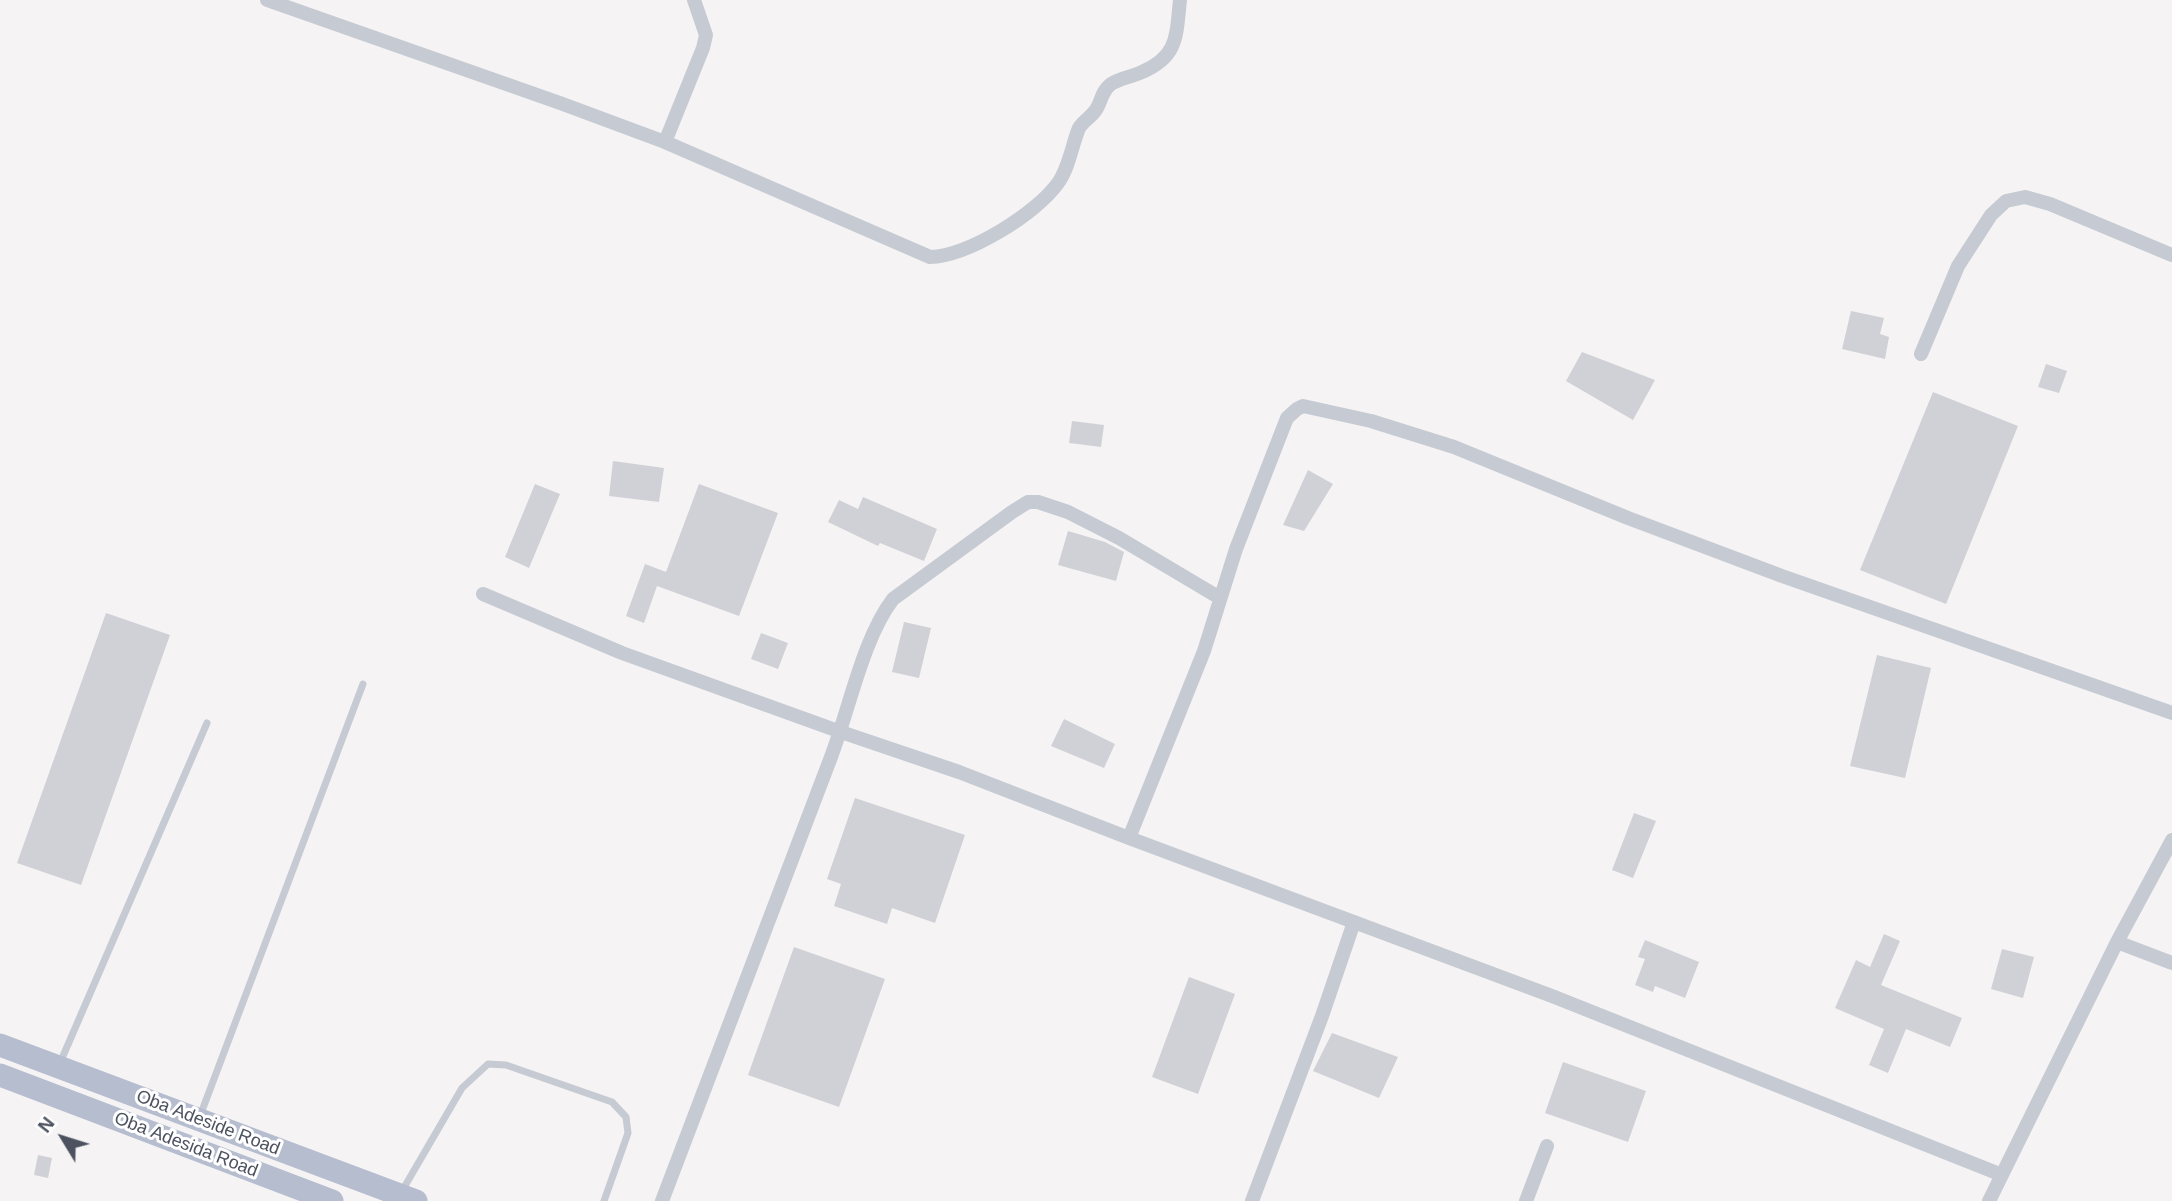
<!DOCTYPE html>
<style>
body{margin:0}
#map{position:relative;width:2172px;height:1201px;overflow:hidden;background:#f5f3f3;font-family:Helvetica,sans-serif}
canvas{display:block}
.north{position:absolute;left:28px;top:1103px;width:70px;height:70px;-webkit-text-stroke:5px #fff;paint-order:stroke;rotate:308deg;font-size:19px;font-weight:700;line-height:28px;text-align:center;color:#4c525f}
.north::after{content:'';display:block;margin:auto;width:24px;height:32px;background:#4c525f;clip-path:polygon(50% 0,100% 100%,50% 72%,0 100%)}
</style>
<div id="map">
<canvas width="2172" height="1201"></canvas>
<div class="north">N</div>
</div>
<script>
const ctx = document.querySelector('canvas').getContext('2d');
ctx.lineJoin = 'round';
function fill(path, color) {
  ctx.fillStyle = color;
  ctx.fill(path, 'evenodd');
}
function trace(path, color, width, dash) {
  ctx.strokeStyle = color;
  ctx.lineWidth = width;
  ctx.lineCap = dash ? 'butt' : 'round';
  ctx.setLineDash(dash || []);
  ctx.stroke(path);
}
function write(font, color, halo, rows, align = 'center') {
  ctx.font = font + ' Helvetica,sans-serif';
  ctx.lineWidth = 6;
  ctx.setLineDash([]);
  ctx.textBaseline = 'middle';
  ctx.strokeStyle = halo;
  ctx.fillStyle = color;
  for (const [text, x, y, turn = 0] of rows) {
    ctx.save();
    ctx.translate(x, y);
    ctx.rotate((+turn || 0) * Math.PI / 180);
    ctx.textAlign = isNaN(turn) ? turn : align;
    if (halo) ctx.strokeText(text, 0, 0);
    ctx.fillText(text, 0, 0);
    ctx.restore();
  }
}
const building = new Path2D(`
 M1851 311 1884 318 1880 334 1889 337 1885 359 1842 349Z
 M1582 352 1655 380 1633 420 1566 381Z
 M2046 364 2067 371 2059 393 2038 387Z
 M1933 392 2018 426 1946 604 1860 570Z
 M1072 421 1104 425 1101 447 1069 443Z
 M613 461 664 468 659 502 609 496Z
 M1308 470 1333 484 1304 531 1283 525Z
 M535 484 560 494 529 568 505 557Z
 M699 484 778 513 739 616 657 586 644 623 626 616 645 564 666 572Z
 M863 497 937 529 924 561 880 543 878 546 828 522 839 500 858 509Z
 M1068 531 1105 542 1124 552 1116 581 1058 565Z
 M106 613 170 635 81 885 17 863Z
 M904 622 931 628 919 678 892 672Z
 M761 633 788 643 778 669 751 659Z
 M1877 655 1931 668 1905 778 1850 766Z
 M1064 719 1115 744 1104 768 1051 746Z
 M855 798 965 835 935 923 892 908 887 924 834 906 841 884 827 879Z
 M1634 813 1656 821 1633 878 1612 870Z
 M1884 934 1900 941 1881 985 1962 1018 1950 1047 1906 1029 1888 1073 1869 1065 1884 1029 1835 1008 1856 960 1870 967Z
 M1645 940 1699 962 1685 998 1655 986 1653 992 1635 985 1645 959 1638 957Z
 M794 947 885 979 839 1107 748 1075Z
 M2002 949 2034 957 2023 998 1991 989Z
 M1189 977 1235 994 1198 1094 1152 1077Z
 M1332 1033 1398 1057 1379 1098 1313 1071Z
 M1563 1062 1646 1091 1628 1142 1545 1113Z
 M38 1155 52 1158 48 1178 34 1175Z`);
const service = new Path2D(`
 M60 1063 207 723
 M200 1116 363 684
 M402 1191 462 1088 488 1064 506 1065 612 1102 626 1117 628 1133 604 1201`);
const minor = new Path2D(`
 M267 0 560 103 665 142 930 257C968 256 1036 214 1058 183 1069 168 1072 145 1079 128 1084 120 1093 116 1097 108 1102 99 1102 91 1111 84 1120 78 1132 77 1142 72 1179 56 1176 35 1180 0
 M665 142 703 48 706 35 694 0
 M1921 354 1958 266 1991 215 2006 201 2025 197 2050 204 2172 255
 M483 594 622 653 841 732 959 772 1129 838 1552 996 2002 1175
 M1129 838 1204 651 1236 549 1287 418 1297 409 1303 406 1371 421 1454 447 1628 518 1782 576 2172 713
 M2117 942 2172 963
 M662 1201C718 1053 775 905 831 757 849 710 863 638 893 599L1012 512 1028 502H1038L1068 512 1119 538 1220 598
 M1252 1201 1322 1016 1354 922
 M1526 1201 1547 1146
 M1989 1201 2117 942 2172 840`);
const primary = new Path2D(`
 M0 1045 416 1201
 M0 1075 332 1201`);
const streetNames = [
 ["Oba Adeside Road",208,1123,21],
 ["Oba Adesida Road",186,1145,21]
];
fill(building, '#d0d1d7');
trace(service, '#c5cad3', 7);
trace(minor, '#c5cad3', 14);
trace(primary, '#b5bdcf', 23);
write('18px', '#4c525f', '#fff', streetNames);
</script>
